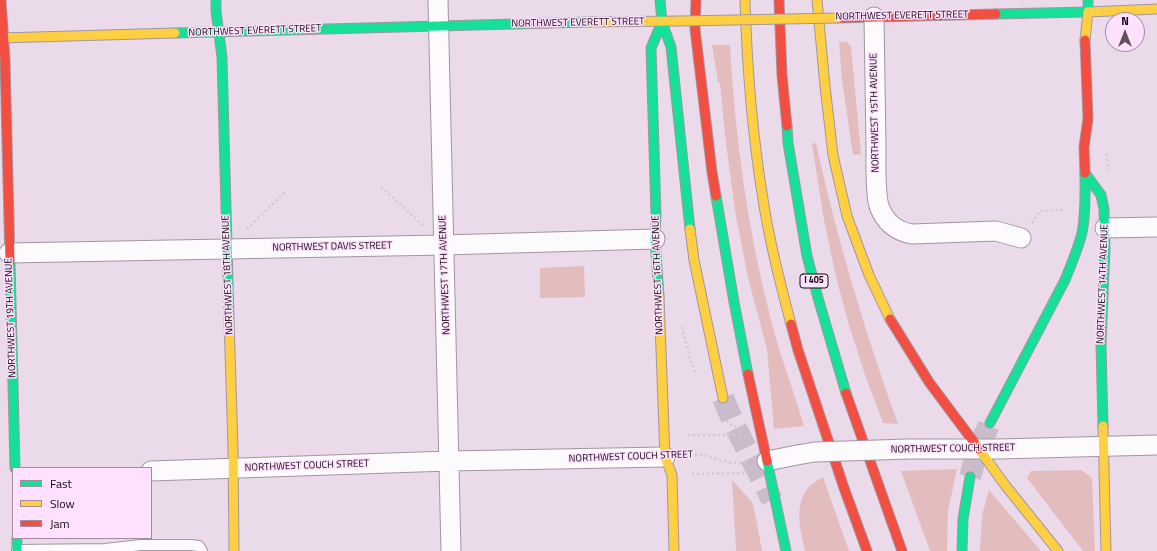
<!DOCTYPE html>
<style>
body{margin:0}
#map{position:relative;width:1157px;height:551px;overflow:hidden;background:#ebdbea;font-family:"Titillium Web",sans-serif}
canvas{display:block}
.legend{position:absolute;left:12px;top:467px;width:140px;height:72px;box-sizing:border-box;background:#ffe1fe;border:1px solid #a08ba0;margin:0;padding:5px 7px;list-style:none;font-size:12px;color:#120912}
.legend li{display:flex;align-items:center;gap:8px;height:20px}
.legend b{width:20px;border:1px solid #a08ba0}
.north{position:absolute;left:1105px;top:12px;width:40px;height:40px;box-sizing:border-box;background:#ffe1fe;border:1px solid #a08ba0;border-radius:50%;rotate:0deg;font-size:11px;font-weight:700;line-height:16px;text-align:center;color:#120912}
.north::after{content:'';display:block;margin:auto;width:14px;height:18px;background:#5e525e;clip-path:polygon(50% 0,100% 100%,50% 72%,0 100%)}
</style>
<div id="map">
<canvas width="1157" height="551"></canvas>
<ul class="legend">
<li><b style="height:5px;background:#16e098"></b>Fast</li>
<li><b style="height:5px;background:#ffcf43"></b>Slow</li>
<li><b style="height:5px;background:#f24e42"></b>Jam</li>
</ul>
<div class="north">N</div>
</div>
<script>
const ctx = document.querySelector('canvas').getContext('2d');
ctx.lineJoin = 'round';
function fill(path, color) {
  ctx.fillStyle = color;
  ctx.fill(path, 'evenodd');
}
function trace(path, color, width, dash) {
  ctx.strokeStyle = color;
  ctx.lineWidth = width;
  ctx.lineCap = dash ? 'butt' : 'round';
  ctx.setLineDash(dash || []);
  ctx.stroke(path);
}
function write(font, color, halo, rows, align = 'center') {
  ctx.font = font + ' "Titillium Web",sans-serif';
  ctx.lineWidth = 3;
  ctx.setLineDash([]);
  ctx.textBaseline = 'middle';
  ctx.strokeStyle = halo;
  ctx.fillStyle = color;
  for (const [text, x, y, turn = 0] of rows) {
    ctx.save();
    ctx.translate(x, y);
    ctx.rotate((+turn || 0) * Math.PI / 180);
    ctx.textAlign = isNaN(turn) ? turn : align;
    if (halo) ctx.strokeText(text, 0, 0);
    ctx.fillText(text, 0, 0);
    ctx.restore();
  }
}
const green = new Path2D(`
 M839 42H847L851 47 861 154 853 155 842 80Z
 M712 45H730C735 139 748 232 772 324 781 358 794 392 804 426L774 429 767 349 748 278 735 211 725 135 720 83 718 82Z
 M816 143C837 239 865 332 898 424L883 423 865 375 849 325 836 277 824 220 812 144Z
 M584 266 585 297 540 298V268Z
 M957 469 948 511 947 551H930L901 471Z
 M1081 470 1092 478 1095 551H1083L1027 478 1031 471Z
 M823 477 849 551H805C801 530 793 507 808 488 811 484 818 480 823 477Z
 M732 480 752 502 756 518 762 551H736Z
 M989 490 1041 551H980L982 515Z`);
const highwayTunnel = new Path2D(`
 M723 398 734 424 772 500
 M970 477 978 449 990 423`);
const path = new Path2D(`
 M1106 154 1109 170
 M381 187 424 226
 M1032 223 1040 211 1064 210
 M247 229 286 191
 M682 327 691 362 696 374
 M723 417 732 426 740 428
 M688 435H742
 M685 455H704L731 463 748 462
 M692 474 749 473`);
const lane = new Path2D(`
 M17 550 105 549 141 545H191L199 546 202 551`);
const street = new Path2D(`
 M438 0 451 551
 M874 17C875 60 875 104 876 148 876 163 875 192 879 206 885 222 895 231 912 234L996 231 1021 238
 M1105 228 1157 227
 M9 253 444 245 655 239
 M908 449H998L1157 445
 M767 461 797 455
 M151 471 449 461 665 457`);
const fast = new Path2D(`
 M216 0V11L222 57 229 319
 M660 0 662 22
 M996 14 1088 12V0
 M662 22 671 47 690 229
 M175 33 590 22
 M787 126 788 143 807 256 818 298 846 393
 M1085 173 1101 195 1104 209 1105 249 1101 344 1103 426
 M716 196 734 302 748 374
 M10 261 15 468
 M659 296 655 239 656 215 651 48 662 22
 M990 423 1065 280C1071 265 1078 249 1082 233 1086 213 1085 193 1085 173
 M767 461 786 551
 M17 538V551
 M962 551 963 519 970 477`);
const slow = new Path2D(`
 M745 0C747 67 752 133 763 199 769 241 780 283 791 324
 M817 0 825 86 833 155 847 216 869 275 890 319
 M590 22 680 21
 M0 38 175 33
 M1085 40 1088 12 1157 9
 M690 229 694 260 723 398
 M659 296 665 457 672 475 674 551
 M229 319 233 448 234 551
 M1103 426 1106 551
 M979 449 1005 485 1058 551`);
const jam = new Path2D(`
 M1 0 5 60 10 261
 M696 0 695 29 712 172 716 196
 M779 0 782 75 787 126
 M838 18 996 14
 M1085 173 1084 147 1088 119 1085 40
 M890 319 929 382 979 449
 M791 324 798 350 844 488 867 551
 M748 374 767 461
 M846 393 902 551`);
const streetBridge = new Path2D(`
 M797 455 815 452 908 449`);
const slowBridge = new Path2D(`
 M681 21 838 18`);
const shields = [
 [814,281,28]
];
const shieldNames = [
 ["I 405",814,281]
];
const streetNames = [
 ["NORTHWEST EVERETT STREET",902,16,-1],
 ["NORTHWEST EVERETT STREET",578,23,-1],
 ["NORTHWEST EVERETT STREET",255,31,-2],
 ["NORTHWEST 15TH AVENUE",875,113,-91],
 ["NORTHWEST DAVIS STREET",332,247,-1],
 ["NORTHWEST 18TH AVENUE",228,275,-92],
 ["NORTHWEST 17TH AVENUE",445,275,-92],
 ["NORTHWEST 16TH AVENUE",658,275,-92],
 ["NORTHWEST 14TH AVENUE",1103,284,-88],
 ["NORTHWEST 19TH AVENUE",11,318,-92],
 ["NORTHWEST COUCH STREET",953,449,-1],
 ["NORTHWEST COUCH STREET",631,457,-2],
 ["NORTHWEST COUCH STREET",307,466,-2]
];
fill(green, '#e3bcbe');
trace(highwayTunnel, '#cabcca', 22, [22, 11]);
trace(lane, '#a296a1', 12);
trace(street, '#a296a1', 21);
trace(fast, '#a296a1', 11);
trace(slow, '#a296a1', 11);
trace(jam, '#a296a1', 11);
trace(path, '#cfcacf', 2.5, [2, 3]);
trace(lane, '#fcfafc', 10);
trace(street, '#fcfafc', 19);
trace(fast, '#16e098', 9);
trace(slow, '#ffcf43', 9);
trace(jam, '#f24e42', 9);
trace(streetBridge, '#a296a1', 21, []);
trace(slowBridge, '#a296a1', 11, []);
trace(streetBridge, '#fcfafc', 19);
trace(slowBridge, '#ffcf43', 9);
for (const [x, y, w] of shields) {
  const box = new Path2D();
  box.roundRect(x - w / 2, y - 7, w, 14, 3);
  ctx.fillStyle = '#ffe1fe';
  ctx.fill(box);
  trace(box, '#120912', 1);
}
write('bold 9px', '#120912', null, shieldNames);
write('10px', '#120912', '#ffe1fe', streetNames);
</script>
